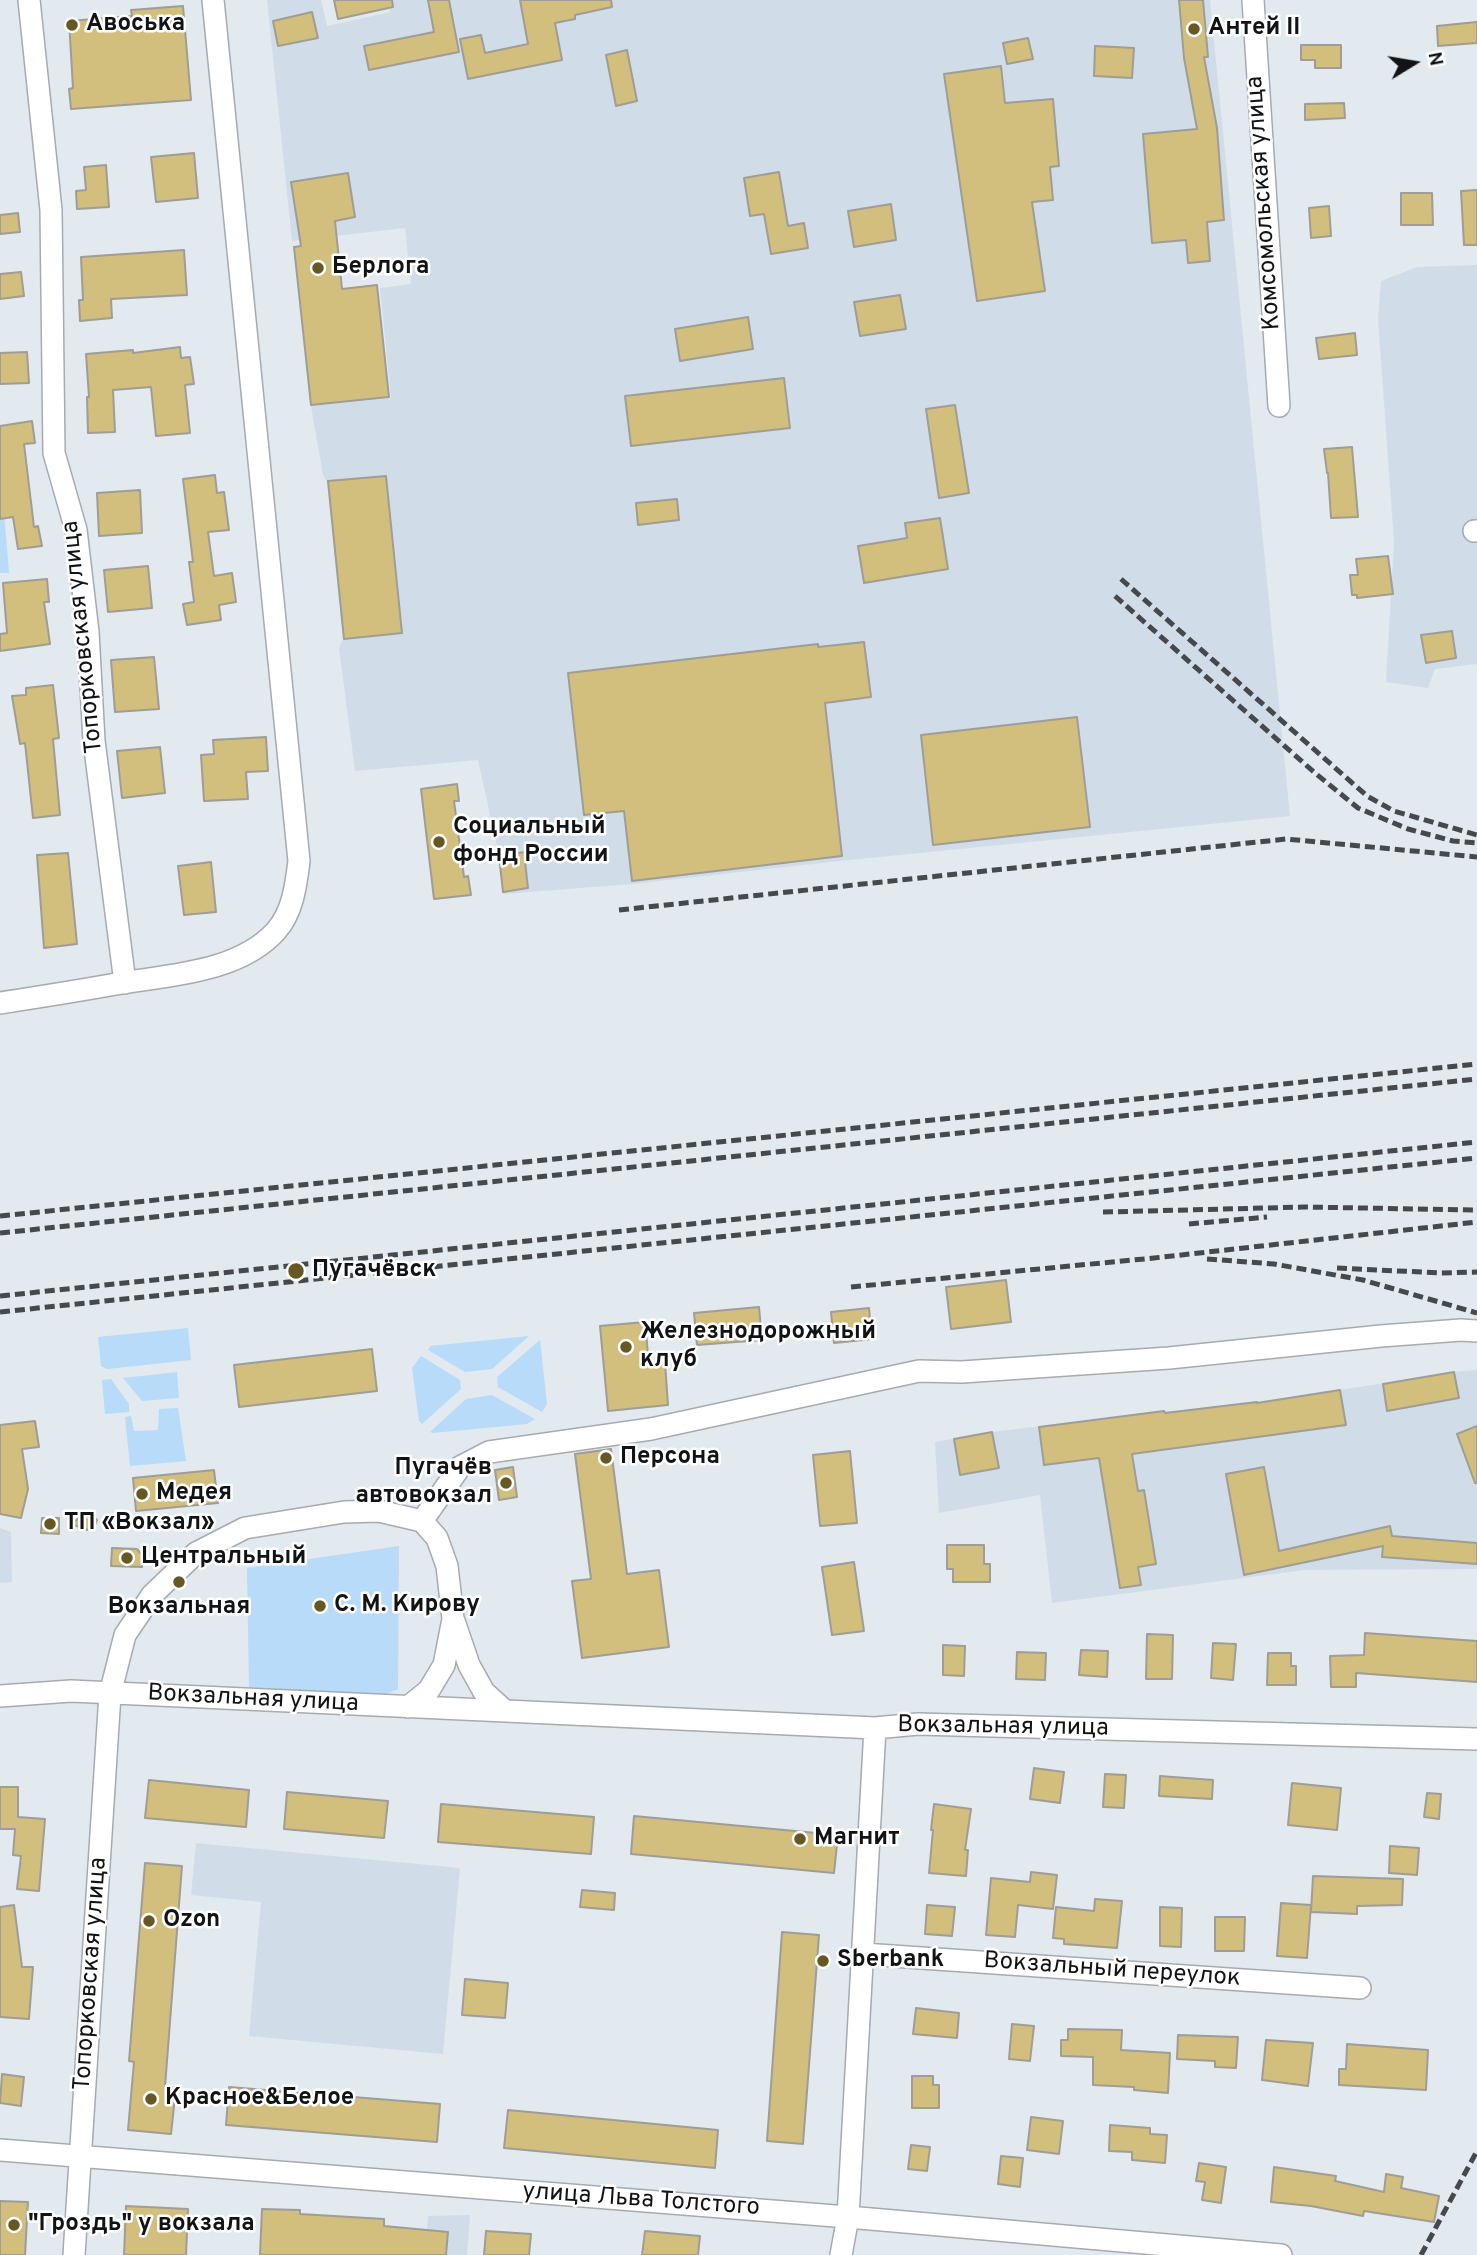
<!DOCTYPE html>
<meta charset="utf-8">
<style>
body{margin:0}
#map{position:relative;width:1477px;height:2255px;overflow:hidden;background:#e2e9ef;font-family:Overpass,sans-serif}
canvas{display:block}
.north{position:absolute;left:1379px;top:28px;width:70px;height:70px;-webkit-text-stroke:5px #fff;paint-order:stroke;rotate:79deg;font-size:19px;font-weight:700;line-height:28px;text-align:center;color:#111315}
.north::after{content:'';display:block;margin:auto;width:24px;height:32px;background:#111315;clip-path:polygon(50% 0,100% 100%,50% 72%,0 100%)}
</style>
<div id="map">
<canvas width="1477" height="2255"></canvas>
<div class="north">N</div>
</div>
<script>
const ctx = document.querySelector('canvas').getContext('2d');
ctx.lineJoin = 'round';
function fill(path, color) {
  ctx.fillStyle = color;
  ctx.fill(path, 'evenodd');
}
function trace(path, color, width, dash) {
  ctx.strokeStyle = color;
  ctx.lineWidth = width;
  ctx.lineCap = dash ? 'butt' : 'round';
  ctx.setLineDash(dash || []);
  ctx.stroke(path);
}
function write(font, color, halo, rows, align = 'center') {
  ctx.font = font + ' Overpass,sans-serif';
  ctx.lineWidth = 5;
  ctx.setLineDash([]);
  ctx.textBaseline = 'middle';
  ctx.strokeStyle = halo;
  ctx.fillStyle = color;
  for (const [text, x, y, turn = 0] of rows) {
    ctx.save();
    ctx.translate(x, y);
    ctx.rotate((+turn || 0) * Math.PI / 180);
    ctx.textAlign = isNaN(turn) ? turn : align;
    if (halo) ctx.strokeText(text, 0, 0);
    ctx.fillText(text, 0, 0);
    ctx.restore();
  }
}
const built = new Path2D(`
 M267 0H321L327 26 390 12 388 0H1210L1290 816 849 860 632 884 503 894 497 846 478 760 355 771 339 648 343 639 327 482 323 475 311 406 391 398 380 288 411 284 405 228 292 241Z
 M1477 265V664L1435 669 1428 688 1386 682 1394 542 1378 319 1381 281 1417 267Z
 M1477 1370V1569L1305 1570 1052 1603 1040 1495 939 1513 935 1442 992 1432 1164 1411H1186L1276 1400 1454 1372Z
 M0 1528 11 1532 12 1582 0 1583Z
 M196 1843 460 1868 443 2054 249 2036 261 1902 191 1895Z
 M470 2215 467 2255H425L428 2216Z`);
const green = new Path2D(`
 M0 465 9 573H0Z
 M188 1328 191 1360 107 1369 101 1366 98 1337Z
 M529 1336 492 1369 465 1372 428 1350 430 1346Z
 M540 1340 547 1404 542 1412 498 1387 497 1377Z
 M421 1356 460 1380 461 1389 422 1424 419 1421 412 1368Z
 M177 1372 179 1398 142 1401 123 1378Z
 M111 1379 129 1404V1412L105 1414 102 1380Z
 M492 1395 535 1419 527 1424 433 1433 430 1432 466 1399Z
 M178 1408 186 1461 130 1466 125 1417 131 1416 134 1431 158 1430 159 1409Z
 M399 1546 398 1689 384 1695 249 1689 247 1568Z`);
const building = new Path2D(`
 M334 0H392L393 7 338 19Z
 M428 0H449L459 52 369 70 364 46 434 32Z
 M520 0H611L612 7 575 15V19L555 23 562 60 468 79 460 39 481 35 485 53 528 44Z
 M1179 0H1203L1208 57H1204L1217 128 1224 220 1207 222 1210 261 1188 263 1186 240 1152 243 1143 134 1197 129 1184 58Z
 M183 6 191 100 71 109 69 89 73 88 69 21 132 16 131 10Z
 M312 12 318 38 278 46 273 21Z
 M1477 22V43L1438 46 1437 26Z
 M1028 38 1033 59 1007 64 1003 43Z
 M1301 45H1341V68H1315V60H1301Z
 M1095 46 1134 48 1132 78 1094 76Z
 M627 50 637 101 616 106 606 55Z
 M1001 66 1005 103 1053 99 1059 166 1050 167 1053 200 1032 202 1045 291 977 301 944 74Z
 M1344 103 1345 118 1305 120V104Z
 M194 153 198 198 156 202 151 157Z
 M106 165 109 207 77 209 76 191 86 190 84 167Z
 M779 172 788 226 804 223 808 248 771 254 764 214 750 216 744 178Z
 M348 173 355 217 335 221 342 289 377 285 389 397 311 405 294 247 301 246 291 182Z
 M1477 190V245H1464L1461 191Z
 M1401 193H1432L1433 225H1401Z
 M891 204 896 240 854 247 848 211Z
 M1329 206 1331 236 1311 238 1309 208Z
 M18 213 20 232 0 234V215Z
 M184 250 187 295 111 299 112 318 80 321 79 300H83L81 257Z
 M21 272 24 296 0 299V274Z
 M900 295 906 329 860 336 854 302Z
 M748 317 753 349 680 361 675 329Z
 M1355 333 1357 355 1319 359 1316 338Z
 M180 347 181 358 190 357 194 384 185 385 190 433 156 436 151 387 113 390 115 432 88 433 87 397H89L86 354 133 350V353Z
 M27 352 29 383 0 384V353Z
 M784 378 790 428 631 446 625 396Z
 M955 405 969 493 939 498 926 409Z
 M32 421 35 443 24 444 34 527 38 526 42 546 18 549 13 517 0 519V426Z
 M1352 447 1358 517 1331 518 1328 473H1327L1324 449Z
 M215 475 217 493 224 492 229 530 208 532 214 576 232 573 236 602 219 605 221 620 187 625 183 604 194 602 189 562H193L183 479Z
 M386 476 402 633 344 639 328 481Z
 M140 490 142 533 99 536 97 493Z
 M677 499 679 520 638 525 636 503Z
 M940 518 948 569 864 583 858 546 907 538 905 523Z
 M1388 556 1393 594 1357 598V595H1352L1350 575H1358L1356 559Z
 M148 566 152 608 108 612 104 570Z
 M47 579 49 602H44L50 644 0 651V634L7 633 3 583Z
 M1452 631 1456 658 1426 663 1421 635Z
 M864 642 871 697 825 703 842 856 632 881 624 811 584 815 568 673 818 644V647Z
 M154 657 159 709 115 712 111 660Z
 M53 685 59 738 53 739 60 815 33 818 25 743 20 744 12 696 26 695V688Z
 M1077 717 1090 827 933 845 921 735Z
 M266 737 268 771 246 772 248 799 204 801 201 755 214 754 213 740Z
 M160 747 165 793 122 798 117 751Z
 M457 784 459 801H454L464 877 468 876 471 895 434 899 421 789Z
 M524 852 528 888 503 892 499 856Z
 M68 853 77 944 44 948 37 855Z
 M211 862 216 912 184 915 178 866Z
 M1006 1280 1011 1322 951 1329 946 1287Z
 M759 1307 762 1340 697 1345 694 1313Z
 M869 1308 872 1339 834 1343 831 1312Z
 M645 1322 649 1365 665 1363 668 1405 608 1411 600 1326Z
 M372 1349 377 1391 239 1407 234 1365Z
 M1454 1372 1459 1398 1387 1411 1383 1384Z
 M1340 1390 1346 1425 1132 1454 1138 1491 1144 1490 1156 1564 1138 1567 1141 1585 1120 1588 1099 1458 1044 1465 1039 1427 1164 1411 1165 1413 1257 1402V1403Z
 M35 1421 39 1447 22 1449 28 1489 21 1518 0 1514V1425Z
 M1477 1426V1483H1475L1457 1434Z
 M992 1432 999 1468 960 1475 954 1439Z
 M611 1449 627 1574 659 1570 669 1647 582 1658 572 1581 591 1579 575 1454Z
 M850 1451 857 1523 820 1526 813 1455Z
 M513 1467 517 1497 499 1500 495 1470Z
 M1264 1467 1279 1551 1390 1526 1392 1536 1477 1543V1564L1382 1557 1383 1546 1244 1575 1226 1474Z
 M214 1470 218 1503 136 1511 133 1478Z
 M90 1513 97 1520 94 1528 86 1530 72 1524 83 1514Z
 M42 1518H59V1534L41 1533Z
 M947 1545H984V1564H990V1582H953V1569H947Z
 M112 1548 137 1549 142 1555V1567L111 1566Z
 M854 1562 864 1631 832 1635 822 1567Z
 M1365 1633 1477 1641V1682L1356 1673V1687H1331L1330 1656 1364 1655Z
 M1147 1634 1173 1635 1172 1679H1146Z
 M1213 1643 1236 1644 1233 1680 1211 1678Z
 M943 1645 965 1646 964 1676 943 1675Z
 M1081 1650 1108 1651 1107 1677 1079 1675Z
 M1017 1652 1046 1653 1045 1680 1016 1679Z
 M1268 1653H1291V1666H1296V1685H1267Z
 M1034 1768 1064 1772 1060 1803 1030 1799Z
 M1105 1774 1126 1775 1124 1808 1103 1807Z
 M1160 1776 1213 1780 1212 1799 1159 1796Z
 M149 1780 249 1790 246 1827 145 1818Z
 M1292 1783 1341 1788 1337 1830 1288 1825Z
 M0 1787H18V1817L45 1819 39 1891 17 1889 21 1856 13 1855 15 1829H0Z
 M287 1792 388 1801 384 1838 284 1829Z
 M1427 1793 1441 1794 1439 1819 1424 1817Z
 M441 1804 594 1817 591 1854 438 1842Z
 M934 1804 971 1809 965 1850H968L966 1876 929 1873 933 1830H931Z
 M634 1816 838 1835 834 1873 631 1854Z
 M1390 1846 1419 1848 1417 1875 1389 1873Z
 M145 1863 182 1866 165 2087 176 2088 171 2134 128 2130 134 2062 129 2061Z
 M1031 1872 1057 1875 1053 1909 1018 1905 1015 1937 986 1935 991 1878 1030 1882Z
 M1313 1876 1403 1879 1402 1905 1357 1906V1914L1311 1912Z
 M582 1890 615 1893 614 1910 580 1907Z
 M1095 1899 1122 1901 1117 1948 1064 1944V1939L1053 1938 1056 1907 1094 1911Z
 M1281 1903 1311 1905 1307 1958 1277 1956Z
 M14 1905 22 1967H33L29 2019 0 2017V1907Z
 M927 1905 955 1907 952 1936 925 1934Z
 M1160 1907 1182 1908 1181 1947 1160 1946Z
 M1215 1917H1245L1244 1951H1215Z
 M782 1932 819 1935 803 2144 767 2141Z
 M465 1979 508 1983 505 2018 462 2015Z
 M916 2008 959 2013 957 2038 913 2034Z
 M1012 2024 1034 2026 1030 2061 1009 2059Z
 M1068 2029 1122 2030 1121 2050 1170 2053 1168 2093 1134 2090V2087L1093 2085V2057L1061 2056V2040H1068Z
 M1178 2035 1238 2037 1236 2068 1215 2067V2061L1177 2059Z
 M1266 2040 1313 2043 1308 2086 1262 2080Z
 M1347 2044 1428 2050 1426 2090 1339 2085V2069H1346Z
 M2 2074 24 2077 21 2106 0 2103Z
 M912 2076H933V2085H939V2108H912Z
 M229 2087 440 2104 437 2142 226 2125Z
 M508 2110 718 2130 715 2168 504 2148Z
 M1031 2117 1063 2121 1059 2154 1027 2150Z
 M1110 2125 1150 2128V2134L1167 2135 1165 2163 1132 2160V2152L1109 2151Z
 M911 2145 930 2147 927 2171 908 2169Z
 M1001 2156 1023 2158 1020 2187 998 2184Z
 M1199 2163 1226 2167 1221 2203 1202 2200 1205 2182 1196 2181Z
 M1274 2167 1336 2176 1335 2181 1384 2192 1386 2174 1403 2177 1401 2188 1439 2196 1434 2222 1364 2211 1363 2216 1311 2206 1271 2202Z
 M0 2201 28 2202 25 2255H0Z
 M126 2206 188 2209 186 2255H124Z
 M262 2209 300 2210V2214L384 2219V2226L448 2232 446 2255H260Z
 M486 2231 531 2234 529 2255H484Z
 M645 2231 700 2236 698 2255H642Z`);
const minor = new Path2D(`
 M29 0 51 210 54 453 76 530 88 632 94 741 125 983
 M1253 0 1279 406
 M1474 531H1477
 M0 1003C39 997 77 991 116 984 168 975 238 973 276 931 293 912 296 885 299 861L213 0
 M422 1521 460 1467 489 1452 651 1429 919 1371 962 1372 1169 1358 1381 1336 1461 1330 1477 1331
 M454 1621 469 1665 484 1692 505 1711
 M0 1696 71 1691 875 1728 918 1724 1477 1739
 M863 1954 1360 1988
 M0 2150 848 2217 1281 2255
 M74 2255 110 1694 125 1635 152 1595 196 1553 245 1528 344 1512 379 1511 422 1521 437 1538 447 1566 453 1619 444 1665 429 1690 408 1707
 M841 2255 848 2217 875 1728`);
const rail = new Path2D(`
 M1121 579 1367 796 1394 811 1477 835
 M1115 596 1315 773 1358 808 1408 829 1453 841 1477 843
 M619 910 1286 839 1477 857
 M1103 1212 1304 1207 1477 1210
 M0 1216 1477 1064
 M1189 1224 1267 1217
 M0 1233 1477 1079
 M1207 1259 1274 1264 1363 1280 1477 1313
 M1337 1268 1441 1273 1477 1272
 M851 1287 1154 1258 1477 1222
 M0 1296 1477 1142
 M0 1312 1477 1158
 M1421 2255 1477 2151`);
const markers = [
 [72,25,7,"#675725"],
 [1194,29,7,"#675725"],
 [318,268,7,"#675725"],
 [439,842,7,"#675725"],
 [296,1271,9,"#675725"],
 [626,1347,7,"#675725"],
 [606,1458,7,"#675725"],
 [506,1483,7,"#675725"],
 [142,1494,7,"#675725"],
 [50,1524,7,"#675725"],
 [127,1558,7,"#675725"],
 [179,1582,7,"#675725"],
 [320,1606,7,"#675725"],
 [800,1839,7,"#675725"],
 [149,1921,7,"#675725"],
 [823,1961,7,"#675725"],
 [151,2099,7,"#675725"],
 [14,2225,7,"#675725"]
];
const poiNames = [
 ["Авоська",86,25],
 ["Антей II",1208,29],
 ["Берлога",332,268],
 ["Социальный",453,828],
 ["фонд России",453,856],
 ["Пугачёвск",312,1271],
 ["Железнодорожный",640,1333],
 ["клуб",640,1361],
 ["Персона",620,1458],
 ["Пугачёв",492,1469,"right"],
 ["автовокзал",492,1497,"right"],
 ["Медея",156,1494],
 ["ТП «Вокзал»",64,1524],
 ["Центральный",141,1558],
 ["С. М. Кирову",334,1606],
 ["Вокзальная",179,1608,"center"],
 ["Магнит",814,1839],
 ["Ozon",163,1921],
 ["Sberbank",837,1961],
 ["Красное&Белое",165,2099],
 ["\"Гроздь\" у вокзала",28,2225]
];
const streetNames = [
 ["Комсомольская улица",1265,203,-94],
 ["Топорковская улица",84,637,-96],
 ["Вокзальная улица",253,1700,3],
 ["Вокзальная улица",1003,1728,1],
 ["Вокзальный переулок",1112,1971,4],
 ["Топорковская улица",92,1974,-86],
 ["улица Льва Толстого",641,2201,4]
];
fill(built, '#d0dde8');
fill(green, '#b7dbf9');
fill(building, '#d2be7d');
trace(building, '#9f9d95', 2);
trace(minor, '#a5abb1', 24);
trace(minor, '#fff', 21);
trace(rail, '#46494c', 5, [10, 5]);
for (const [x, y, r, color] of markers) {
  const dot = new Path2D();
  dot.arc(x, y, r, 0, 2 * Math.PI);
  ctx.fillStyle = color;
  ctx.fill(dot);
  trace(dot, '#fff', 2.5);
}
write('bold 24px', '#111315', '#fff', poiNames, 'left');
write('24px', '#111315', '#fff', streetNames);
</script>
